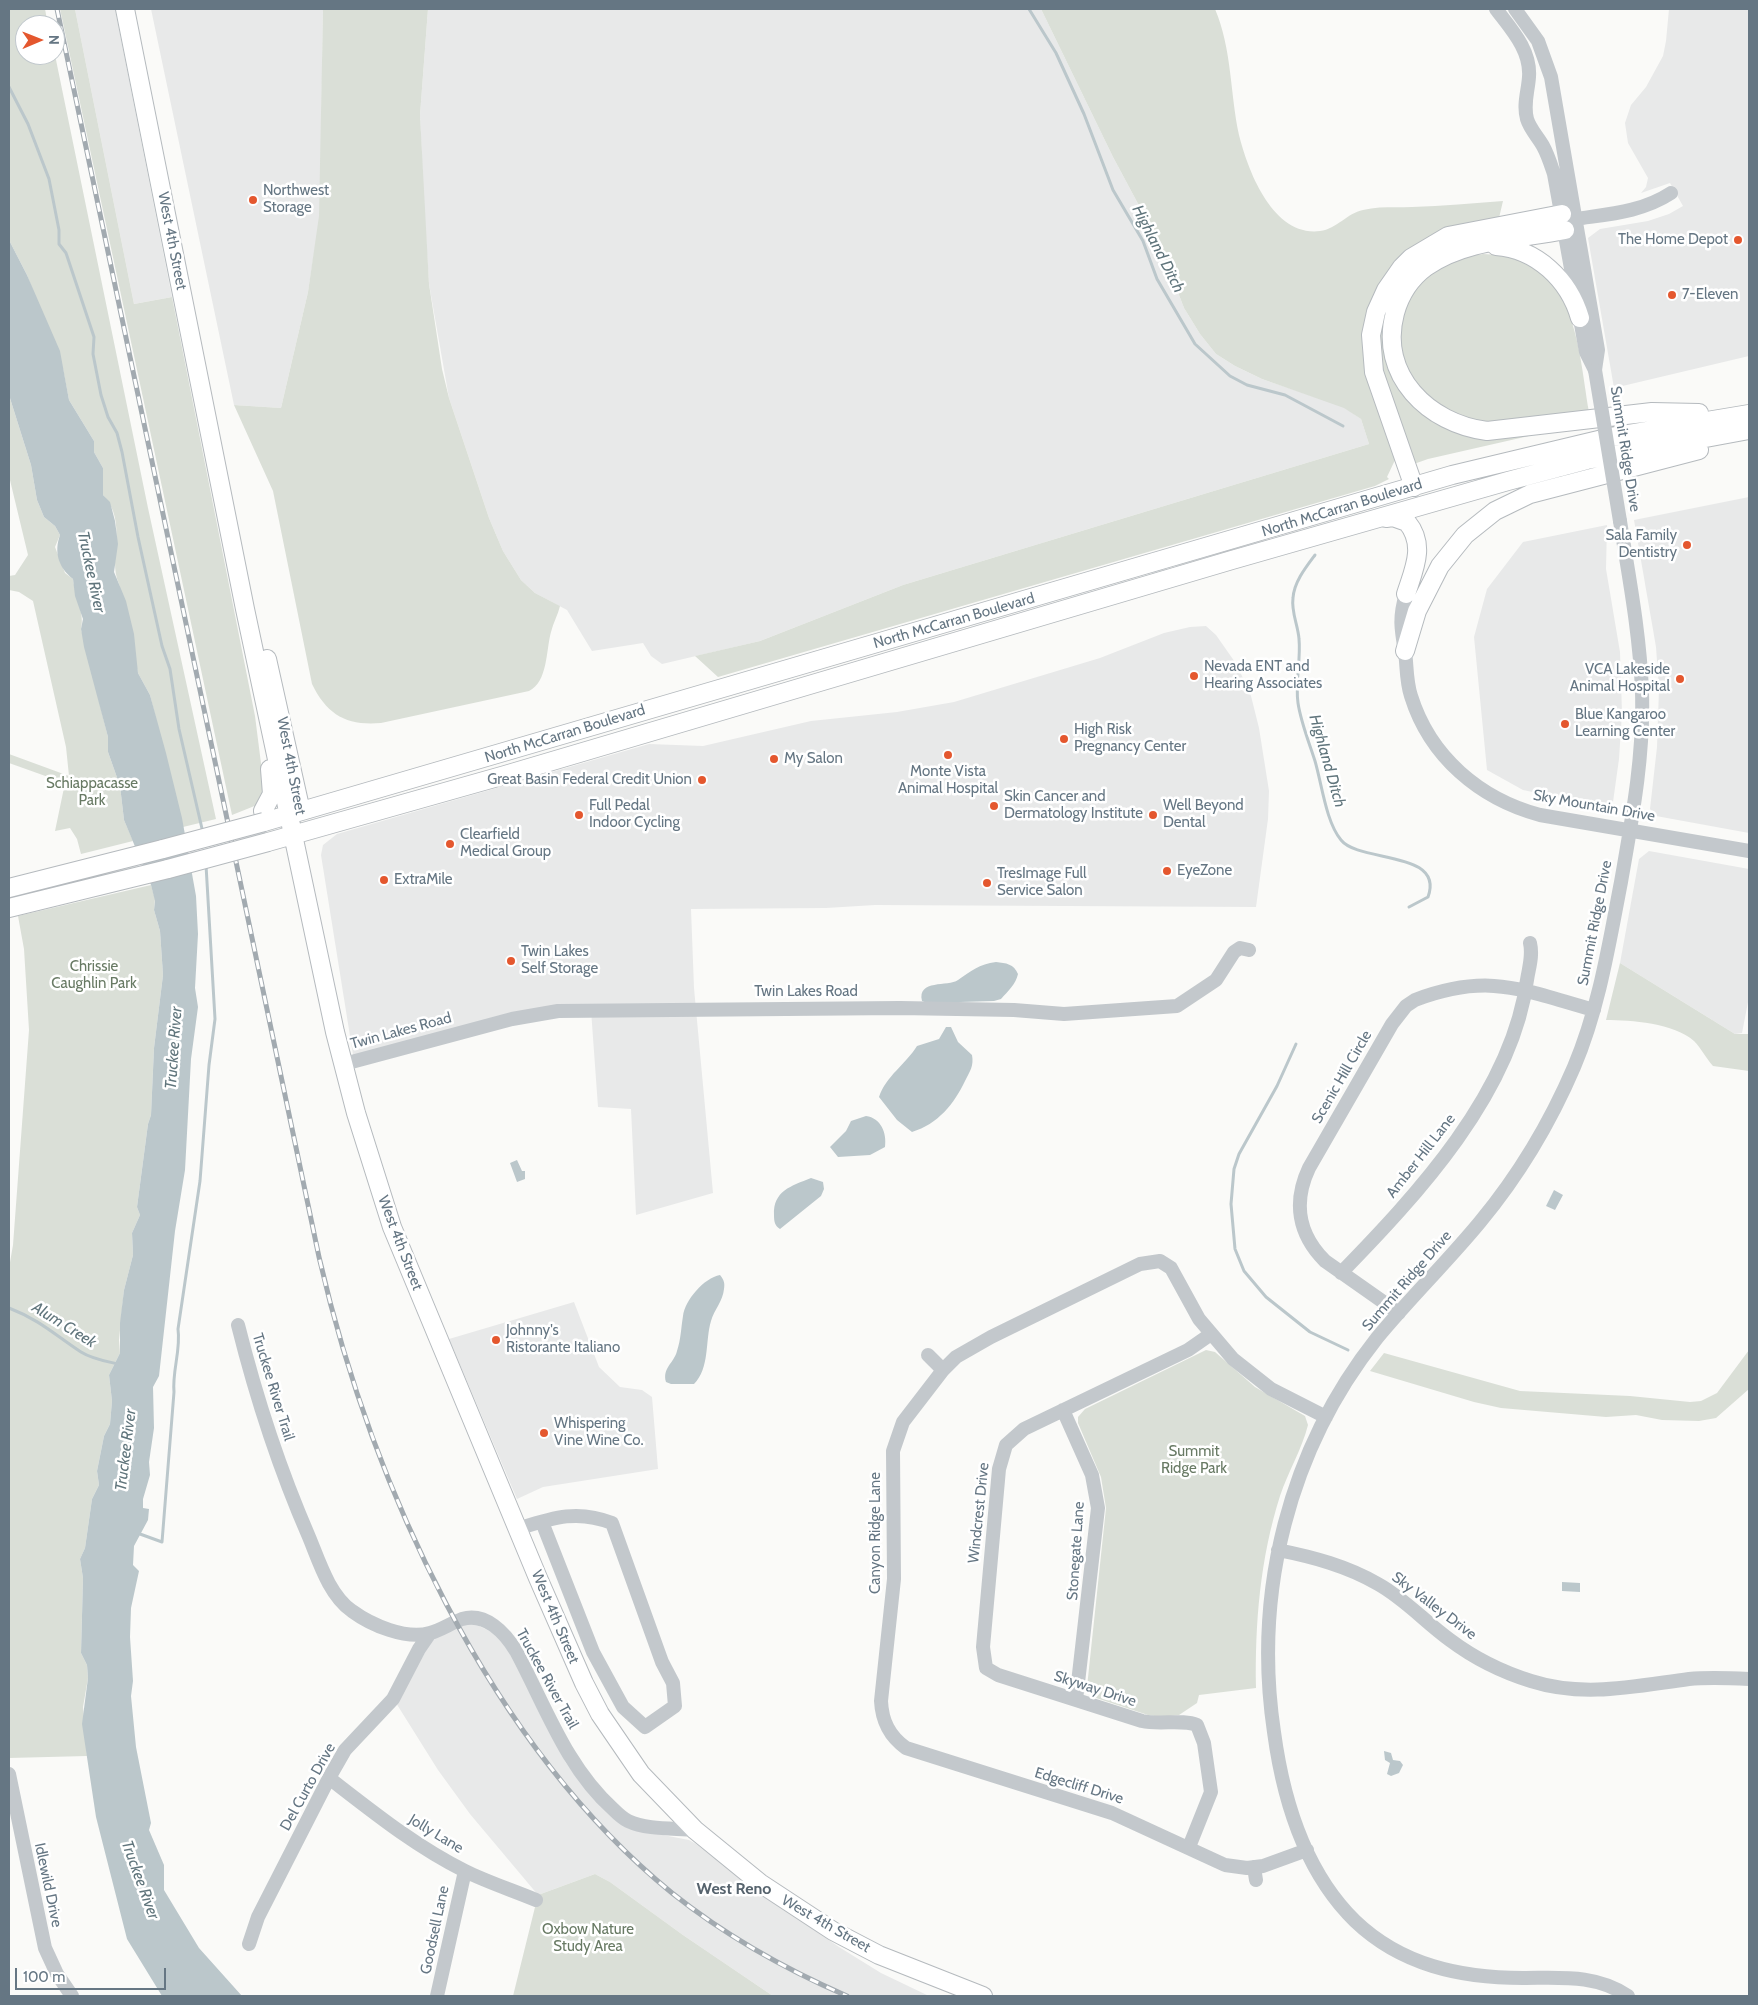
<!DOCTYPE html>
<style>
body{margin:0}
#map{position:relative;width:1758px;height:2005px;overflow:hidden;background:#fafaf8;font-family:Cabin,sans-serif}
canvas{display:block}
.frame{position:absolute;inset:0;border:10px solid #657683;pointer-events:none}
.north{position:absolute;left:15px;top:15px;width:50px;height:50px;box-sizing:border-box;background:#fff;border:1px solid #c1c8cd;border-radius:50%;rotate:89deg;font-size:14px;font-weight:700;line-height:20px;text-align:center;color:#657683}
.north::after{content:'';display:block;margin:auto;width:18px;height:22px;background:#e4572e;clip-path:polygon(50% 0,100% 100%,50% 72%,0 100%)}
.scale{position:absolute;left:15px;top:1968px;width:151px;height:22px;box-sizing:border-box;border:2px solid #657683;border-top:0;padding-left:6px;font-size:15px;line-height:18px;white-space:nowrap;color:#657683;-webkit-text-stroke:4px #fff;paint-order:stroke}
</style>
<div id="map">
<canvas width="1758" height="2005"></canvas>
<div class="frame"></div>
<div class="north">N</div>
<div class="scale">100 m</div>
</div>
<script>
const ctx = document.querySelector('canvas').getContext('2d');
ctx.lineJoin = 'round';
function fill(path, color) {
  ctx.fillStyle = color;
  ctx.fill(path, 'evenodd');
}
function trace(path, color, width, dash) {
  ctx.strokeStyle = color;
  ctx.lineWidth = width;
  ctx.lineCap = dash ? 'butt' : 'round';
  ctx.setLineDash(dash || []);
  ctx.stroke(path);
}
function write(font, color, halo, rows, align = 'center') {
  ctx.font = font + ' Cabin,sans-serif';
  ctx.lineWidth = 5;
  ctx.setLineDash([]);
  ctx.textBaseline = 'middle';
  ctx.strokeStyle = halo;
  ctx.fillStyle = color;
  for (const [text, x, y, turn = 0] of rows) {
    ctx.save();
    ctx.translate(x, y);
    ctx.rotate((+turn || 0) * Math.PI / 180);
    ctx.textAlign = isNaN(turn) ? turn : align;
    if (halo) ctx.strokeText(text, 0, 0);
    ctx.fillText(text, 0, 0);
    ctx.restore();
  }
}
const built = new Path2D(`
 M75 9H115L172 297 134 304Z
 M151 9H323L320 216 308 292 281 408 234 405Z
 M428 9H1041L1113 157 1159 243 1184 308 1200 334 1216 354 1235 366 1262 379 1344 407 1361 419 1369 444 903 585 760 641 662 664 651 656 643 643 592 651 567 610 535 593 521 580 503 551 489 518 449 398 429 284 424 207 420 115Z
 M1669 9H1749V356L1614 388 1588 238 1600 229 1648 221 1669 214 1683 206 1670 183 1641 193 1646 187 1648 178 1628 143 1625 123 1631 105 1646 87 1663 56 1666 41Z
 M1749 497V833L1656 816 1650 809 1657 747 1659 689 1656 647 1634 520Z
 M1607 525 1606 569 1620 652 1622 713 1619 759 1613 802 1610 805 1600 806 1523 790 1487 770 1474 637 1487 589 1523 542Z
 M1206 626 1216 635 1237 665 1251 696 1259 728 1269 791 1268 819 1256 907 875 905 826 908 691 909 694 988 713 1193 636 1215 631 1109 598 1107 591 1010H572L354 1061 321 855 323 845 337 834 649 744 703 746 811 721 897 712 954 702 1100 658 1164 633 1190 627Z
 M1649 851 1749 869V997L1742 1033 1735 1034 1620 963 1639 859Z
 M574 1302 599 1367 620 1387 642 1390 652 1397 658 1469 543 1487 517 1499 449 1339Z
 M464 1624H475L498 1635 511 1651 566 1763 581 1782 637 1830 689 1840 696 1844 748 1884 839 1947 881 1973 929 1996H773L683 1935 610 1882 595 1874 538 1895 470 1814 438 1770 396 1703 433 1638Z`);
const green = new Path2D(`
 M9 9H45L48 25H25V55H55L148 508 216 819 183 827 150 695 138 673 119 584C107 557 129 523 103 495V468L94 452V441L69 400 63 369 27 275 9 240Z
 M60 9H75L134 304 172 297 255 716 264 787 257 805 232 815Z
 M323 9H428L420 115 429 284 442 369 449 398 489 518 503 551 521 580 535 593 560 606C558 615 553 623 551 632 546 650 548 682 529 691L381 723C347 726 327 715 312 684L273 491 234 405 281 408 308 292 319 216Z
 M1041 9H1215C1232 49 1230 93 1239 135 1248 171 1273 237 1320 231 1337 229 1347 213 1363 210 1379 206 1397 208 1412 207 1443 206 1473 203 1503 201L1499 218 1368 314 1395 460 1387 477 1389 479 1375 486 718 677 695 656 760 641 903 585 1369 444 1361 419 1344 408 1262 379 1235 366 1216 354 1200 334 1184 308 1159 243 1113 157Z
 M1483 254C1576 258 1577 340 1589 412 1554 417 1494 431 1461 418 1370 380 1383 268 1483 254Z
 M1407 280 1387 343 1442 422 1564 428 1428 459 1411 465 1379 378 1380 313Z
 M9 395 31 465 37 500 44 517 55 526 60 535 55 547 65 573 73 579C75 596 85 613 81 629L108 737V752L120 786 124 820 133 841 81 854 77 839 70 828 55 831 65 783 9 763V754L69 776 66 747 33 601 19 592 9 590V576L15 575 28 555 9 476Z
 M151 885 155 899 154 910 160 931 163 975 154 1048 151 1115 148 1124 137 1207 140 1215 132 1233 133 1255 124 1290 119 1340 120 1353 109 1375 112 1401 110 1424 104 1436 97 1471 99 1485 92 1499 85 1548 80 1559 83 1578 81 1653 87 1665 88 1678 83 1707 87 1756 9 1758V1268L13 1245 29 1030 24 949 18 916Z
 M1620 963 1735 1034H1749V1071L1713 1066C1706 1058 1701 1048 1694 1041 1674 1023 1631 1020 1606 1020Z
 M1206 1350 1215 1352 1255 1387 1305 1416 1308 1425C1302 1449 1288 1472 1280 1496 1260 1559 1255 1623 1256 1688L1199 1695 1197 1703 1179 1715 1161 1717 1148 1715 1093 1697 1087 1687 1106 1508 1101 1477 1078 1423V1417L1085 1409Z
 M1749 1350V1389L1716 1418 1699 1421 1662 1420 1636 1415 1606 1417 1501 1408 1474 1402 1370 1371 1384 1353 1520 1391 1630 1396 1690 1402 1701 1401 1717 1393Z
 M595 1874 610 1882 683 1935 773 1996H513L538 1895Z`);
const water = new Path2D(`
 M9 240 27 275 60 351 69 400 94 441V452L103 468V495L110 502 115 521 118 544 114 572 126 601 134 634 138 673 150 695 166 753 182 818 196 896 198 934 195 988 198 1007 191 1059 185 1170 175 1231 159 1376 153 1387 154 1428 149 1462 150 1475 143 1499V1508L149 1509 148 1520 134 1546 133 1565 139 1571 131 1608 130 1637 133 1681 131 1696 136 1747 151 1823 149 1830 164 1865V1890L199 1948 242 1996H162L127 1939 96 1817 82 1724 88 1678 87 1665 81 1653 83 1578 80 1559 85 1548 92 1499 99 1485 97 1471 104 1436 110 1424 112 1401 109 1375 120 1353V1323L124 1290 133 1255 132 1233 140 1215 137 1207 148 1124 151 1115 154 1048 163 975 160 931 154 910 155 901 151 885 124 820 120 786 108 752V737L84 647 81 629 83 619 75 596 73 579C58 567 54 552 60 535L55 526 44 517 37 500 31 465 9 395Z
 M996 962C1006 963 1014 964 1018 974 1016 984 1008 991 1001 999L994 1001 927 1003 922 1001C917 979 948 987 958 980 971 971 979 964 996 962Z
 M946 1027H951L958 1042 972 1055C974 1066 970 1071 965 1081 954 1104 938 1124 912 1132L897 1120 879 1097C886 1076 906 1064 917 1046L939 1039Z
 M866 1116C881 1118 887 1133 885 1147L870 1155 838 1157 830 1147 846 1131 851 1121Z
 M517 1160 522 1171H525V1179L517 1182 510 1163Z
 M811 1178 823 1182 824 1189 821 1196 780 1229C775 1226 774 1222 774 1215 773 1191 791 1186 811 1178Z
 M1554 1190 1563 1195 1555 1210 1546 1206Z
 M720 1275C724 1280 725 1283 724 1289 723 1301 714 1310 711 1321 705 1341 710 1368 694 1384H671L666 1382C662 1368 674 1363 677 1351 681 1339 681 1328 683 1316 685 1300 704 1278 720 1275Z
 M1562 1582 1580 1583V1592L1562 1591Z
 M1384 1751 1391 1753 1393 1760 1400 1761 1403 1765 1399 1773 1391 1776 1387 1774 1390 1763 1385 1760Z`);
const stream = new Path2D(`
 M1029 9 1056 53 1084 114 1113 190 1143 241 1157 279 1195 344 1230 376 1247 385 1285 395 1343 426
 M9 87 28 124 49 179 59 230V244L66 253 94 337 93 354 101 395 108 417 117 433 122 452 138 537 162 646 170 669 179 729 203 833
 M1315 555C1306 567 1294 582 1293 598 1291 612 1298 625 1299 639 1301 660 1295 682 1298 703 1301 723 1309 742 1315 761 1322 785 1326 822 1341 840 1359 863 1445 850 1428 897L1409 907
 M1296 1044 1277 1086 1239 1154 1234 1169 1231 1204 1235 1249 1244 1271 1266 1297 1310 1332 1348 1350
 M9 1308C40 1320 55 1335 81 1352 92 1359 105 1361 118 1364
 M140 1534 162 1542 174 1392C172 1371 181 1350 178 1329L200 1181 209 1065 215 1019 206 865`);
const minor = new Path2D(`
 M1496 9C1511 29 1531 50 1529 77 1528 92 1523 104 1527 119 1530 129 1538 137 1543 146 1548 155 1551 165 1554 174L1586 352 1595 370
 M1515 9 1538 41 1551 77 1598 350 1595 370
 M1568 215 1576 219C1609 214 1642 212 1671 193
 M1620 521C1629 577 1640 635 1642 692 1644 757 1632 819 1621 882 1609 944 1599 1008 1574 1067 1550 1123 1519 1175 1480 1222 1447 1262 1410 1298 1377 1338 1289 1449 1253 1592 1274 1732 1283 1799 1305 1872 1355 1921 1401 1965 1460 1978 1523 1978 1560 1978 1596 1974 1628 1996
 M1406 594C1399 617 1401 629 1405 651 1407 666 1406 681 1411 696 1430 757 1480 799 1540 815L1749 851
 M344 1064 512 1019 558 1011 900 1008 1014 1010 1064 1014 1177 1006 1216 980 1234 952 1240 948 1249 950
 M1341 1273C1417 1195 1512 1093 1527 980 1529 967 1533 956 1530 943
 M1399 1313 1325 1261C1298 1234 1293 1202 1309 1168L1392 1024 1406 1006 1415 1000C1489 972 1522 990 1594 1010
 M238 1325C256 1397 279 1468 309 1537 319 1561 329 1595 352 1611 371 1625 406 1640 430 1633 441 1630 451 1623 462 1619 486 1612 505 1633 516 1651 545 1705 566 1767 613 1809 617 1813 622 1818 628 1821 647 1830 674 1828 695 1830
 M928 1355 943 1370
 M1063 1410 1092 1475 1098 1508 1076 1700
 M517 1529C552 1518 577 1509 612 1523L662 1662 673 1683 675 1706 645 1727 623 1707 593 1652 542 1522
 M1278 1550C1313 1557 1347 1566 1378 1584 1405 1599 1425 1622 1450 1640 1474 1658 1502 1672 1531 1681 1584 1698 1635 1686 1689 1679 1709 1677 1729 1678 1749 1679
 M9 1774 45 1948 57 1974 72 1996
 M329 1778C373 1812 415 1846 465 1871 487 1882 512 1890 536 1900
 M1189 1847 1211 1792 1204 1743 1197 1725C1182 1719 1160 1725 1142 1721L998 1675 986 1668 983 1647 999 1469 1006 1445 1024 1429 1188 1350 1211 1334
 M1307 1850 1263 1866 1247 1868 1225 1865 1112 1813 906 1748C889 1736 882 1721 881 1701L894 1579 893 1451 903 1422 943 1370 956 1357 991 1337 1140 1264 1160 1261 1171 1268 1199 1319 1233 1359 1271 1389 1326 1417
 M1254 1867 1256 1880
 M249 1944 258 1917 329 1778 345 1750 393 1699 419 1649 430 1633
 M437 1996 465 1871`);
const major = new Path2D(`
 M125 9 245 609 335 1032 356 1113 392 1227 538 1578 584 1683 600 1714 641 1774 695 1830 760 1883 833 1931 879 1955 983 1996
 M1565 230C1520 239 1465 239 1426 267 1411 278 1400 295 1395 313 1378 375 1429 424 1487 431L1652 412 1699 413
 M1496 246C1537 249 1569 280 1580 318
 M1414 487 1374 372 1371 335 1376 312 1386 290 1402 267 1411 258 1448 236 1562 214
 M1386 518 1393 517 1407 522C1426 545 1414 569 1406 594
 M1405 651 1417 611 1440 566 1465 535 1495 511 1530 494 1699 450
 M267 659 300 807
 M263 811 272 794 270 769
 M264 822 1452 475 1611 437 1749 414
 M268 842 505 775 1232 560 1508 481 1587 460 1749 430
 M9 888 163 849
 M9 908 168 869`);
const rail = new Path2D(`
 M57 9 319 1257C371 1483 488 1743 672 1893 726 1936 785 1969 847 1996`);
const minorBridge = new Path2D(`
 M1595 370 1620 521`);
const majorBridge = new Path2D(`
 M163 849 264 822
 M168 869 268 842`);
const markers = [
 [253,200,5,"#e4572e"],
 [1738,240,5,"#e4572e"],
 [1672,295,5,"#e4572e"],
 [1687,545,5,"#e4572e"],
 [1194,676,5,"#e4572e"],
 [1680,679,5,"#e4572e"],
 [1565,724,5,"#e4572e"],
 [1064,739,5,"#e4572e"],
 [948,755,5,"#e4572e"],
 [774,759,5,"#e4572e"],
 [702,780,5,"#e4572e"],
 [994,806,5,"#e4572e"],
 [579,815,5,"#e4572e"],
 [1153,815,5,"#e4572e"],
 [450,844,5,"#e4572e"],
 [1167,871,5,"#e4572e"],
 [384,880,5,"#e4572e"],
 [987,883,5,"#e4572e"],
 [511,961,5,"#e4572e"],
 [496,1340,5,"#e4572e"],
 [544,1433,5,"#e4572e"]
];
const poiNames = [
 ["Northwest",263,191],
 ["Storage",263,208],
 ["The Home Depot",1728,240,"right"],
 ["7-Eleven",1682,295],
 ["Sala Family",1677,536,"right"],
 ["Dentistry",1677,553,"right"],
 ["Nevada ENT and",1204,667],
 ["Hearing Associates",1204,684],
 ["VCA Lakeside",1670,670,"right"],
 ["Animal Hospital",1670,687,"right"],
 ["Blue Kangaroo",1575,715],
 ["Learning Center",1575,732],
 ["High Risk",1074,730],
 ["Pregnancy Center",1074,747],
 ["My Salon",784,759],
 ["Monte Vista",948,772,"center"],
 ["Animal Hospital",948,789,"center"],
 ["Great Basin Federal Credit Union",692,780,"right"],
 ["Skin Cancer and",1004,797],
 ["Dermatology Institute",1004,814],
 ["Full Pedal",589,806],
 ["Indoor Cycling",589,823],
 ["Well Beyond",1163,806],
 ["Dental",1163,823],
 ["Clearfield",460,835],
 ["Medical Group",460,852],
 ["EyeZone",1177,871],
 ["TresImage Full",997,874],
 ["Service Salon",997,891],
 ["ExtraMile",394,880],
 ["Twin Lakes",521,952],
 ["Self Storage",521,969],
 ["Johnny's",506,1331],
 ["Ristorante Italiano",506,1348],
 ["Whispering",554,1424],
 ["Vine Wine Co.",554,1441]
];
const streetNames = [
 ["West 4th Street",172,241,79],
 ["Summit Ridge Drive",1625,449,81],
 ["North McCarran Boulevard",1342,508,-17],
 ["North McCarran Boulevard",954,621,-16],
 ["North McCarran Boulevard",565,734,-17],
 ["West 4th Street",291,766,79],
 ["Sky Mountain Drive",1594,806,10],
 ["Summit Ridge Drive",1595,923,-79],
 ["Twin Lakes Road",806,992],
 ["Twin Lakes Road",401,1031,-15],
 ["Scenic Hill Circle",1342,1077,-60],
 ["Amber Hill Lane",1421,1156,-52],
 ["West 4th Street",400,1243,69],
 ["Summit Ridge Drive",1407,1281,-49],
 ["Truckee River Trail",273,1387,73],
 ["Windcrest Drive",979,1513,-84],
 ["Canyon Ridge Lane",876,1533,-90],
 ["Stonegate Lane",1076,1551,-86],
 ["Sky Valley Drive",1434,1606,37],
 ["West 4th Street",555,1617,67],
 ["Truckee River Trail",547,1679,61],
 ["Skyway Drive",1095,1689,18],
 ["Edgecliff Drive",1079,1786,17],
 ["Del Curto Drive",308,1787,-61],
 ["Jolly Lane",436,1834,31],
 ["Idlewild Drive",48,1885,78],
 ["West 4th Street",826,1924,30],
 ["Goodsell Lane",435,1930,-78]
];
const parkNames = [
 ["Schiappacasse",92,784],
 ["Park",92,801],
 ["Chrissie",94,967],
 ["Caughlin Park",94,984],
 ["Summit",1194,1452],
 ["Ridge Park",1194,1469],
 ["Oxbow Nature",588,1930],
 ["Study Area",588,1947]
];
const waterNames = [
 ["Highland Ditch",1158,249,63],
 ["Truckee River",91,572,78],
 ["Highland Ditch",1327,761,74],
 ["Truckee River",174,1048,-86],
 ["Alum Creek",64,1325,32],
 ["Truckee River",126,1450,-83],
 ["Truckee River",140,1880,70]
];
const neighbourhoodNames = [
 ["West Reno",734,1889]
];
fill(built, '#e8e9e9');
fill(green, '#dadfd7');
fill(water, '#bbc7cb');
trace(stream, '#bbc7cb', 3);
trace(major, '#b5babe', 20);
trace(minor, '#c3c8cc', 14);
trace(major, '#fff', 18);
trace(rail, '#a2aab0', 5);
trace(rail, '#fff', 3, [9]);
trace(majorBridge, '#b5babe', 20, []);
trace(minorBridge, '#c3c8cc', 14);
trace(majorBridge, '#fff', 18);
for (const [x, y, r, color] of markers) {
  const dot = new Path2D();
  dot.arc(x, y, r, 0, 2 * Math.PI);
  ctx.fillStyle = color;
  ctx.fill(dot);
  trace(dot, '#fff', 2);
}
write('15px', '#657683', '#fff', poiNames, 'left');
write('15px', '#657683', '#fff', streetNames);
write('15px', '#687a64', '#fff', parkNames);
write('italic 16px', '#60757c', '#fff', waterNames);
write('bold 16px', '#57646e', '#fff', neighbourhoodNames);
</script>
